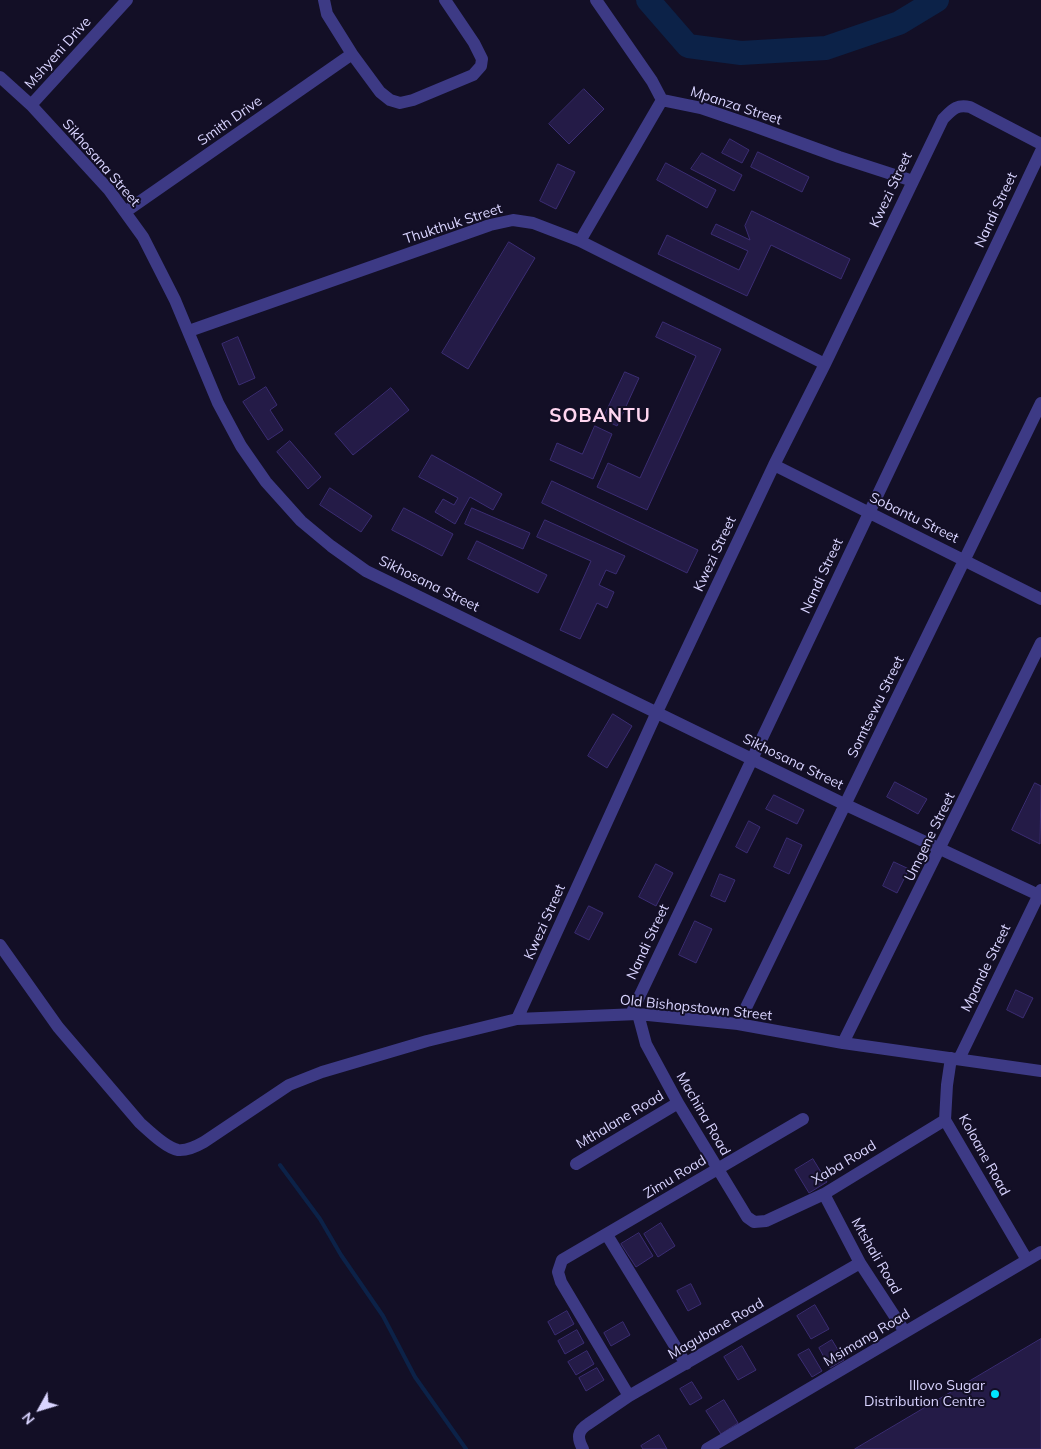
<!DOCTYPE html>
<style>
body{margin:0}
#map{position:relative;width:1041px;height:1449px;overflow:hidden;background:#130f26;font-family:Mulish,sans-serif}
canvas{display:block}
.north{position:absolute;left:15px;top:1384px;width:50px;height:50px;-webkit-text-stroke:4px #130f26;paint-order:stroke;rotate:231deg;font-size:14px;font-weight:700;line-height:20px;text-align:center;color:#d9d4ff}
.north::after{content:'';display:block;margin:auto;width:18px;height:22px;background:#d9d4ff;clip-path:polygon(50% 0,100% 100%,50% 72%,0 100%)}
</style>
<div id="map">
<canvas width="1041" height="1449"></canvas>
<div class="north">N</div>
</div>
<script>
const ctx = document.querySelector('canvas').getContext('2d');
ctx.lineJoin = 'round';
function trace(path, color, width, dash) {
  ctx.strokeStyle = color;
  ctx.lineWidth = width;
  ctx.lineCap = dash ? 'butt' : 'round';
  ctx.setLineDash(dash || []);
  ctx.stroke(path);
}
function fill(path, color) {
  ctx.fillStyle = color;
  ctx.fill(path, 'evenodd');
}
function write(font, color, halo, rows, align = 'center') {
  ctx.font = font + ' Mulish,sans-serif';
  ctx.lineWidth = 4;
  ctx.setLineDash([]);
  ctx.textBaseline = 'middle';
  ctx.strokeStyle = halo;
  ctx.fillStyle = color;
  for (const [text, x, y, turn = 0] of rows) {
    ctx.save();
    ctx.translate(x, y);
    ctx.rotate((+turn || 0) * Math.PI / 180);
    ctx.textAlign = isNaN(turn) ? turn : align;
    if (halo) ctx.strokeText(text, 0, 0);
    ctx.fillText(text, 0, 0);
    ctx.restore();
  }
}
const stream = new Path2D(`
 M280 1165 320 1219 341 1255 383 1316 415 1377 466 1449`);
const river = new Path2D(`
 M648 0 688 46 741 53 826 48 899 23 937 0`);
const building = new Path2D(`
 M584 89 604 109 569 144 549 124Z
 M730 139 749 150 742 163 722 153Z
 M758 152 809 177 802 192 751 167Z
 M702 153 742 175 734 191 691 169Z
 M666 163 716 190 707 208 657 180Z
 M558 164 575 172 556 209 540 201Z
 M752 211 850 259 841 279 771 245 747 296 658 254 667 235 739 270 748 251 711 234 716 224 750 240 745 226Z
 M509 242 535 258 468 369 442 353Z
 M663 322 721 349 647 510 597 487 608 463 640 478 696 356 656 337Z
 M238 337 255 378 239 385 222 344Z
 M625 372 639 378 617 426 603 419Z
 M266 387 277 405 270 410 283 430 268 440 243 402Z
 M391 388 409 410 353 455 335 434Z
 M595 426 612 434 593 479 550 460 557 443 582 454Z
 M290 441 321 477 308 489 277 452Z
 M432 455 502 494 493 510 470 497 455 524 435 512 443 499 454 505 458 498 419 477Z
 M552 481 698 550 687 573 542 503Z
 M330 488 372 516 361 532 320 505Z
 M404 508 453 534 442 556 392 530Z
 M472 508 530 533 523 549 465 524Z
 M545 520 625 556 616 574 606 570 599 585 614 592 607 608 597 603 580 639 560 630 591 561 537 537Z
 M477 541 547 575 538 593 468 559Z
 M613 714 632 726 607 768 588 756Z
 M895 782 927 799 918 814 887 797Z
 M1035 783 1041 786 1040 844 1012 830Z
 M774 795 804 810 797 824 766 809Z
 M749 821 760 827 747 853 736 847Z
 M787 838 802 845 789 874 774 867Z
 M894 862 909 869 897 893 883 886Z
 M656 864 673 873 656 906 639 897Z
 M720 874 735 880 725 902 711 896Z
 M589 906 603 913 589 940 575 933Z
 M695 921 712 929 696 963 679 955Z
 M1016 990 1033 998 1023 1018 1007 1010Z
 M813 1159 827 1182 809 1193 795 1170Z
 M661 1223 675 1246 658 1257 644 1234Z
 M639 1233 653 1256 636 1267 621 1244Z
 M691 1284 701 1304 688 1311 677 1291Z
 M815 1305 829 1329 811 1339 797 1316Z
 M567 1311 574 1324 555 1335 548 1322Z
 M623 1322 630 1335 611 1346 604 1333Z
 M577 1330 584 1343 565 1354 558 1341Z
 M1041 1339V1449H855Z
 M832 1340 844 1360 830 1368 819 1348Z
 M742 1346 756 1370 738 1380 724 1357Z
 M809 1349 822 1371 812 1377 798 1355Z
 M587 1351 594 1364 576 1375 568 1362Z
 M597 1368 604 1380 586 1391 579 1378Z
 M692 1382 702 1398 690 1405 680 1389Z
 M724 1400 738 1423 721 1434 706 1411Z
 M659 1435 667 1449H643L641 1446Z`);
const street = new Path2D(`
 M324 0 327 14 352 54 380 92 390 100 400 103 413 100 473 75 481 66 482 59 474 43 445 0
 M596 0 652 81 662 100 701 108 754 126 839 157 913 181
 M0 77 31 105 109 190 143 237 175 300 218 403 241 446 266 482 301 521 331 546 366 571 844 804 1041 896
 M31 105 127 0
 M125 212 352 54
 M580 241 662 100
 M189 331 490 225 513 220 533 223 580 241 825 364
 M774 465 1041 599
 M0 945 58 1027 140 1123C149 1131 166 1148 178 1150 187 1151 197 1146 204 1142L289 1085 322 1072 427 1041 517 1019 638 1014 738 1024 843 1043 1041 1071
 M631 1014 1041 151
 M638 1014 646 1044 678 1103 747 1217 754 1222 766 1221 824 1194 945 1120
 M517 1019 657 712 774 465 825 364 943 119C952 110 956 104 970 107L1041 144
 M738 1024 1041 403
 M843 1043 1041 643
 M951 1058 947 1085 945 1120 1027 1260
 M959 1059 1041 890
 M576 1164 678 1103
 M824 1194 860 1263 905 1332
 M607 1235 686 1364
 M629 1396 561 1282 558 1272 562 1260 803 1119
 M583 1449C577 1438 577 1431 588 1424L629 1396 860 1263
 M707 1449 1041 1252`);
const markers = [
 [995,1394,5,"#00e5ff"]
];
const streetNames = [
 ["Mshyeni Drive",58,53,-48],
 ["Mpanza Street",736,106,18],
 ["Smith Drive",230,121,-35],
 ["Sikhosana Street",101,163,49],
 ["Kwezi Street",891,190,-65],
 ["Nandi Street",996,210,-65],
 ["Thukthuk Street",453,224,-18],
 ["Sobantu Street",914,518,26],
 ["Kwezi Street",715,554,-65],
 ["Nandi Street",822,576,-65],
 ["Sikhosana Street",429,584,26],
 ["Somtsewu Street",876,707,-64],
 ["Sikhosana Street",793,762,26],
 ["Umgene Street",930,837,-64],
 ["Kwezi Street",545,922,-66],
 ["Nandi Street",648,942,-65],
 ["Mpande Street",986,968,-64],
 ["Old Bishopstown Street",696,1008,6],
 ["Machina Road",703,1114,60],
 ["Mthalane Road",620,1120,-31],
 ["Koloane Road",984,1155,61],
 ["Xaba Road",844,1163,-31],
 ["Zimu Road",675,1177,-31],
 ["Mtshali Road",876,1256,60],
 ["Magubane Road",716,1329,-30],
 ["Msimang Road",867,1338,-31]
];
const poiNames = [
 ["Illovo Sugar",985,1386],
 ["Distribution Centre",985,1402]
];
const districtNames = [
 ["SOBANTU",600,416]
];
trace(stream, '#0c2248', 4);
trace(river, '#0c2248', 24);
fill(building, '#241b47');
trace(building, '#3b2d73', 1);
trace(street, '#3d3a85', 12);
for (const [x, y, r, color] of markers) {
  const dot = new Path2D();
  dot.arc(x, y, r, 0, 2 * Math.PI);
  ctx.fillStyle = color;
  ctx.fill(dot);
  trace(dot, '#130f26', 2);
}
write('14px', '#d9d4ff', '#130f26', streetNames);
write('14px', '#d9d4ff', '#130f26', poiNames, 'right');
ctx.letterSpacing = '1px';
write('bold 19px', '#ffd6f0', '#130f26', districtNames);
ctx.letterSpacing = '0px';
</script>
